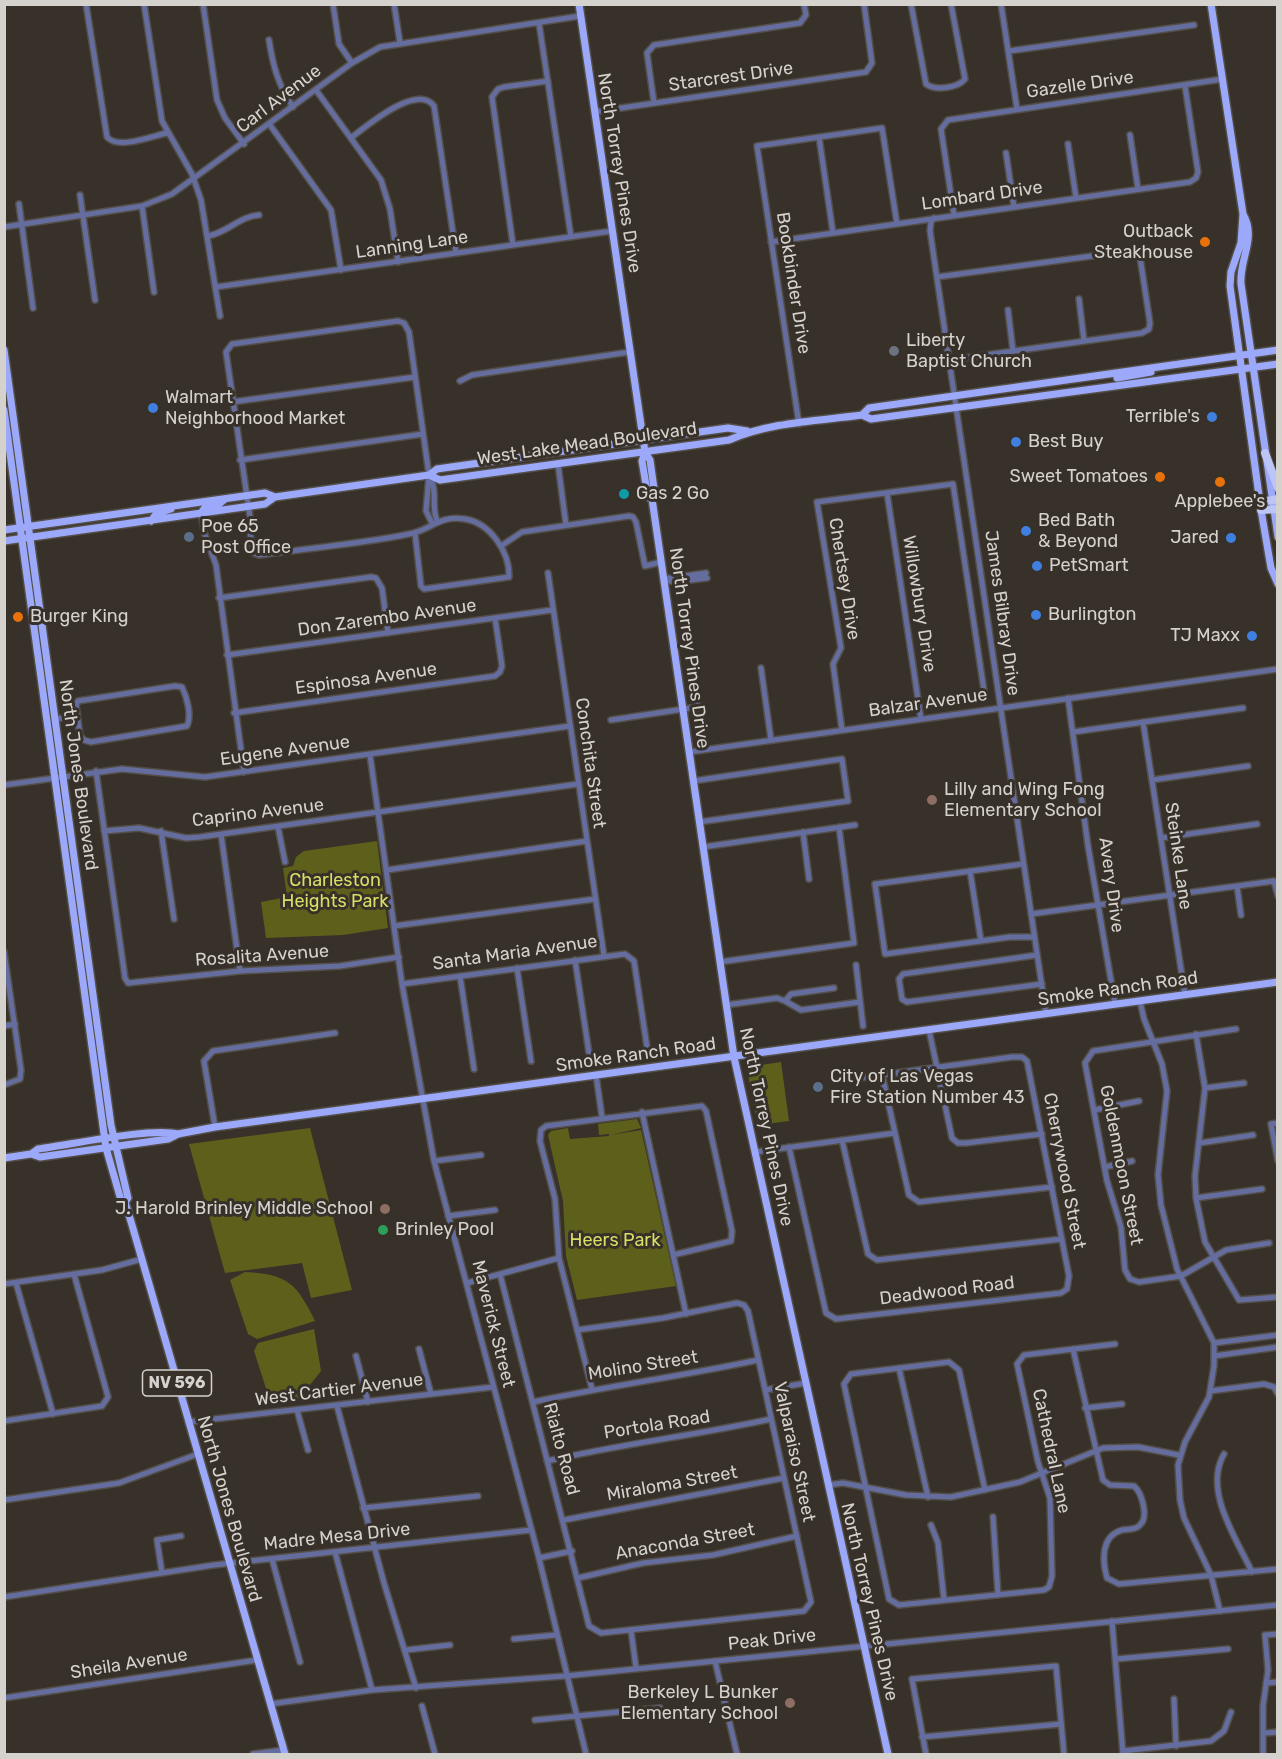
<!DOCTYPE html>
<style>
body{margin:0}
#map{position:relative;width:1282px;height:1759px;overflow:hidden;background:#373129;font-family:Rubik,sans-serif}
canvas{display:block}
.frame{position:absolute;inset:0;border:6px solid #d5d1cd;pointer-events:none}
</style>
<div id="map">
<canvas width="1282" height="1759"></canvas>
<div class="frame"></div>
</div>
<script>
const ctx = document.querySelector('canvas').getContext('2d');
ctx.lineJoin = 'round';
function fill(path, color) {
  ctx.fillStyle = color;
  ctx.fill(path, 'evenodd');
}
function trace(path, color, width, dash) {
  ctx.strokeStyle = color;
  ctx.lineWidth = width;
  ctx.lineCap = dash ? 'butt' : 'round';
  ctx.setLineDash(dash || []);
  ctx.stroke(path);
}
function write(font, color, halo, rows, align = 'center') {
  ctx.font = font + ' Rubik,sans-serif';
  ctx.lineWidth = 6;
  ctx.setLineDash([]);
  ctx.textBaseline = 'middle';
  ctx.strokeStyle = halo;
  ctx.fillStyle = color;
  for (const [text, x, y, turn = 0] of rows) {
    ctx.save();
    ctx.translate(x, y);
    ctx.rotate((+turn || 0) * Math.PI / 180);
    ctx.textAlign = isNaN(turn) ? turn : align;
    if (halo) ctx.strokeText(text, 0, 0);
    ctx.fillText(text, 0, 0);
    ctx.restore();
  }
}
const green = new Path2D(`
 M377 841 388 928 343 935 266 938 261 902 287 897 283 868 293 866 296 857 304 851Z
 M781 1062 789 1121 758 1125 747 1070 754 1066Z
 M637 1119 641 1128 611 1135 641 1130 676 1286 577 1300 566 1256 563 1201 548 1135 551 1131 568 1128 570 1139 609 1136V1134L599 1135 598 1124Z
 M310 1128 352 1290 311 1298 302 1263 225 1273 189 1144Z
 M245 1272C288 1274 297 1284 315 1321L257 1339 248 1334 230 1280Z
 M314 1329 321 1371 299 1399 271 1404 254 1351 258 1343Z`);
const minor = new Path2D(`
 M86 4 107 137C118 150 152 136 167 133
 M144 4 162 121 192 174 201 200 220 316
 M203 4 217 100 225 118 244 144
 M333 4 339 44 352 63
 M394 4 400 43
 M911 4 926 84C935 91 958 88 965 79L951 4
 M1001 4 1017 109
 M539 23 571 237
 M269 40C273 66 278 85 293 107
 M1009 51 1194 25
 M316 90 381 180 390 209 398 262
 M654 103 647 53 654 45 800 23 806 15 804 4
 M594 112 866 72 872 63 864 4
 M270 125 331 210 341 270
 M1130 135 1138 189
 M352 137C367 126 417 83 434 106L456 253
 M819 137 833 233
 M1068 144 1076 198
 M1006 153 1014 207
 M80 195 95 300
 M19 204 33 308
 M142 206 154 292
 M954 215 941 129 948 120 1223 79
 M934 218 931 222 930 231 1046 1014
 M4 227 142 206 172 194 352 63 380 47 580 16
 M208 236C227 233 240 216 259 215
 M771 242 1190 182 1196 178 1198 172 1185 86
 M513 245 492 97 498 89 504 87 548 81
 M937 277 1129 251 1140 257 1150 323 1149 329 1142 333 950 360
 M216 287 612 231
 M1079 299 1084 341
 M1008 310 1013 351
 M460 381 472 375 630 352
 M232 402 415 377
 M799 424 757 146 882 128 897 224
 M240 460 423 434
 M558 464 566 525
 M430 477C438 492 431 506 437 521
 M887 493 921 719
 M201 513 204 532 216 565 244 772
 M415 533 421 586 424 589 509 577C510 552 490 523 465 519 438 515 432 530 409 534 360 544 309 548 259 555L251 552 250 517 226 352 232 344 398 321 404 323 409 332 429 475 426 511 432 523
 M501 546 522 532 629 516 633 517 636 522 645 566 661 562
 M548 573 604 956
 M706 573 663 579 674 582 707 578
 M219 598 371 577 376 578 382 588 388 633
 M227 655 552 610
 M761 668 771 740
 M693 676 702 736
 M175 686 182 687C187 697 192 716 187 726L91 742 84 740 80 736 76 705 78 701Z
 M1068 698 1088 846 1115 1004
 M234 713 495 676 500 672 502 666 495 618
 M55 719 76 716
 M611 720 697 707
 M1143 722 1185 995
 M842 730 833 664 841 648 817 502 953 484 985 697
 M1073 732 1243 708
 M689 752 1278 669
 M370 755 402 984 434 1161 539 1558 586 1754
 M96 771 125 978 128 983 240 971 340 966 399 957
 M1152 780 1248 766
 M693 781 842 759 848 801 699 822
 M4 785 122 769 205 777 570 726
 M278 827 285 862
 M104 831 139 828 186 838 200 837 578 784
 M161 831 174 919
 M803 832 809 879
 M221 834 240 971
 M1161 838 1257 824
 M703 847 855 825
 M1023 864 875 884 885 954 1010 937H1034
 M387 870 587 841
 M970 871 981 941
 M1237 886 1241 915
 M1031 914 1274 881 1278 896
 M394 926 595 899
 M4 952 21 1070 20 1079 4 1085
 M1037 955 903 974 899 979 902 999 907 1002 1042 984
 M575 960 589 1053
 M720 962 854 943 839 827
 M856 965 863 1026
 M517 968 531 1061
 M460 976 474 1069
 M402 984 625 954 634 961 647 1047
 M785 1001 801 1010 860 1002
 M1140 1001 1144 1019 1162 1064 1167 1091 1158 1175 1161 1205 1177 1269 1214 1343V1366L1209 1397 1185 1442 1178 1465 1180 1500 1184 1518 1211 1575 1220 1611
 M726 1005 777 998 785 1001 791 994 834 988
 M4 1026 15 1024
 M1236 1029 1093 1051 1085 1063 1107 1181 1121 1227 1125 1270 1130 1279 1139 1282 1181 1276 1226 1250 1269 1243
 M929 1030 952 1138 958 1143H966L1042 1134
 M1196 1034 1205 1088 1195 1176 1196 1198 1205 1242 1239 1300 1278 1297
 M596 1075 602 1117
 M882 1075 909 1195 919 1202 1052 1187
 M1205 1088 1244 1083
 M1094 1110 1139 1101
 M642 1112 686 1314
 M1278 1123 1271 1124 1278 1161
 M215 1127 204 1061 213 1051 335 1033
 M842 1140 868 1254 877 1260 1062 1239
 M1200 1143 1253 1135
 M789 1147 826 1313 836 1319 1061 1293 1067 1289 1069 1276 1027 1061 1022 1057H1012L860 1078
 M755 1152 895 1133
 M434 1161 481 1155
 M1105 1167 1132 1161
 M1196 1198 1262 1189
 M448 1216 495 1210
 M500 1274 589 1626 601 1633 804 1611 811 1602 748 1311 744 1305 737 1303 663 1318 577 1330
 M16 1283 53 1414
 M467 1283 559 1258
 M4 1284 102 1270 142 1259
 M1214 1343 1278 1335
 M419 1349 431 1394
 M1073 1349 1103 1480 1110 1485 1134 1486C1142 1493 1149 1517 1140 1525 1136 1530 1128 1529 1122 1530 1101 1536 1102 1560 1107 1578L1119 1584 1278 1569
 M356 1356 368 1402
 M1214 1356 1278 1347
 M899 1368 928 1497
 M592 1389 559 1258 555 1199 540 1141 541 1130 546 1126 702 1106 706 1111 732 1231 731 1241 673 1255
 M765 1390 806 1383
 M1210 1391 1264 1384 1274 1387 1278 1394
 M533 1402C608 1386 683 1376 758 1360
 M337 1406 384 1583 416 1688
 M1085 1408 1122 1404
 M297 1410 308 1450
 M4 1421 102 1406 108 1397 74 1274
 M188 1422 493 1387
 M1224 1454C1203 1490 1236 1538 1252 1572
 M547 1461C622 1444 697 1435 771 1419
 M828 1485 843 1483 906 1495 951 1497 1020 1482 1103 1448 1138 1447 1179 1455
 M985 1490 959 1370 949 1362 851 1374 844 1384 889 1599 899 1605 1044 1590 1049 1587 1052 1576 1050 1498 1038 1462 1017 1364 1024 1355 1115 1344
 M4 1500 119 1483 198 1454
 M363 1508 478 1496
 M993 1517 998 1595
 M564 1520 784 1478
 M931 1525 938 1543 944 1600
 M335 1552 372 1690
 M539 1558 572 1551
 M272 1559 300 1662
 M162 1573 157 1540 181 1536
 M578 1578 643 1563 713 1555 797 1536
 M4 1597 214 1565 531 1530
 M1112 1621 1123 1754
 M631 1630 636 1668
 M514 1639 556 1635
 M406 1650 450 1645
 M1116 1659 1228 1649
 M715 1661 737 1754
 M1266 1683 1278 1682
 M4 1698 257 1660
 M1174 1699 1176 1746
 M270 1704 372 1690 565 1676 1278 1605
 M422 1706 435 1754
 M535 1720 660 1708
 M1265 1733 1278 1732
 M922 1737 1061 1724
 M1123 1751 1211 1741 1224 1731 1231 1712
 M253 1754 283 1750
 M926 1754 912 1679 1056 1666 1064 1754
 M1263 1754V1706L1268 1670 1265 1635 1278 1634`);
const major = new Path2D(`
 M579 4 645 452 642 461 648 497 652 499
 M1211 4 1243 214C1257 238 1239 259 1241 284L1278 537
 M1243 214 1241 243 1231 272 1230 286 1261 510 1271 568 1278 584
 M4 350 111 1125 128 1198 125 1202
 M1117 378 1151 372
 M4 410 106 1148 121 1200 125 1202 132 1225 285 1754
 M862 415 869 408 1278 350
 M645 452 650 460 655 496 652 499
 M429 475 440 480 729 440C770 422 818 421 862 415L871 419 1278 364
 M652 499 734 1057 888 1754
 M201 513 206 506 219 504 225 499
 M151 521 156 514 171 509
 M4 530 265 493 275 497
 M4 541 265 504 275 497 429 475 437 469 728 428 747 431
 M31 1154 38 1149C69 1145 152 1127 178 1134
 M4 1158 31 1154 40 1157 168 1139 178 1134 215 1127 1278 982`);
const highway = new Path2D(`
 M1265 453 1278 488
 M1261 502 1278 499
 M1261 510 1278 509`);
const markers = [
 [1205,242,6,"#e8710a"],
 [894,351,6,"#6b7280"],
 [153,408,6,"#3f7fe0"],
 [1212,417,6,"#3f7fe0"],
 [1016,442,6,"#3f7fe0"],
 [1160,477,6,"#e8710a"],
 [1220,482,6,"#e8710a"],
 [624,494,6,"#0f9aa8"],
 [1026,531,6,"#3f7fe0"],
 [189,537,6,"#5c6f8a"],
 [1231,538,6,"#3f7fe0"],
 [1037,566,6,"#3f7fe0"],
 [1036,615,6,"#3f7fe0"],
 [18,617,6,"#e8710a"],
 [1252,636,6,"#3f7fe0"],
 [932,800,6,"#8d6e63"],
 [818,1087,6,"#5c6f8a"],
 [385,1209,6,"#8d6e63"],
 [383,1230,6,"#2e9e5b"],
 [790,1703,6,"#8d6e63"]
];
const shields = [
 [177,1383,69]
];
const shieldNames = [
 ["NV 596",177,1383]
];
const streetNames = [
 ["Starcrest Drive",731,77,-8],
 ["Gazelle Drive",1080,85,-8],
 ["Carl Avenue",279,99,-37],
 ["North Torrey Pines Drive",619,173,81],
 ["Lombard Drive",982,196,-8],
 ["Lanning Lane",412,245,-8],
 ["Bookbinder Drive",793,283,81],
 ["West Lake Mead Boulevard",587,444,-8],
 ["Chertsey Drive",844,579,81],
 ["Willowbury Drive",919,604,81],
 ["James Bilbray Drive",1002,613,82],
 ["Don Zarembo Avenue",387,618,-8],
 ["North Torrey Pines Drive",689,648,82],
 ["Espinosa Avenue",366,679,-8],
 ["Balzar Avenue",928,703,-8],
 ["Eugene Avenue",285,751,-8],
 ["Conchita Street",590,763,82],
 ["North Jones Boulevard",78,775,82],
 ["Caprino Avenue",258,813,-7],
 ["Steinke Lane",1178,856,82],
 ["Avery Drive",1111,885,82],
 ["Santa Maria Avenue",515,953,-8],
 ["Rosalita Avenue",262,956,-4],
 ["Smoke Ranch Road",1118,989,-8],
 ["Smoke Ranch Road",636,1055,-8],
 ["North Torrey Pines Drive",766,1127,78],
 ["Goldenmoon Street",1121,1165,79],
 ["Cherrywood Street",1064,1171,79],
 ["Deadwood Road",947,1291,-7],
 ["Maverick Street",493,1324,76],
 ["Molino Street",643,1366,-9],
 ["West Cartier Avenue",339,1390,-7],
 ["Portola Road",657,1425,-9],
 ["Rialto Road",561,1449,75],
 ["Cathedral Lane",1051,1451,78],
 ["Valparaiso Street",794,1452,78],
 ["Miraloma Street",672,1484,-10],
 ["North Jones Boulevard",229,1509,74],
 ["Madre Mesa Drive",337,1537,-6],
 ["Anaconda Street",685,1542,-10],
 ["North Torrey Pines Drive",869,1602,77],
 ["Peak Drive",772,1640,-6],
 ["Sheila Avenue",129,1664,-9]
];
const poiNames = [
 ["Outback",1193,232,"right"],
 ["Steakhouse",1193,253,"right"],
 ["Liberty",906,341],
 ["Baptist Church",906,362],
 ["Walmart",165,398],
 ["Neighborhood Market",165,419],
 ["Terrible's",1200,417,"right"],
 ["Best Buy",1028,442],
 ["Sweet Tomatoes",1148,477,"right"],
 ["Gas 2 Go",636,494],
 ["Applebee's",1220,502,"center"],
 ["Bed Bath",1038,521],
 ["& Beyond",1038,542],
 ["Poe 65",201,527],
 ["Post Office",201,548],
 ["Jared",1219,538,"right"],
 ["PetSmart",1049,566],
 ["Burlington",1048,615],
 ["Burger King",30,617],
 ["TJ Maxx",1240,636,"right"],
 ["Lilly and Wing Fong",944,790],
 ["Elementary School",944,811],
 ["City of Las Vegas",830,1077],
 ["Fire Station Number 43",830,1098],
 ["J. Harold Brinley Middle School",373,1209,"right"],
 ["Brinley Pool",395,1230],
 ["Berkeley L Bunker",778,1693,"right"],
 ["Elementary School",778,1714,"right"]
];
const parkNames = [
 ["Charleston",335,881],
 ["Heights Park",335,902],
 ["Heers Park",615,1241]
];
fill(green, '#5d601b');
trace(minor, '#534e47', 8);
trace(major, '#534e47', 10);
trace(highway, '#534e47', 10);
trace(minor, '#656d9f', 5);
trace(major, '#9ca8fa', 7);
trace(highway, '#bcc5f6', 8);
for (const [x, y, r, color] of markers) {
  const dot = new Path2D();
  dot.arc(x, y, r, 0, 2 * Math.PI);
  ctx.fillStyle = color;
  ctx.fill(dot);
  trace(dot, '#373129', 2);
}
for (const [x, y, w] of shields) {
  const box = new Path2D();
  box.roundRect(x - w / 2, y - 13, w, 26, 4.5);
  ctx.fillStyle = '#373129';
  ctx.fill(box);
  trace(box, '#d5d1cd', 1.5);
}
write('bold 16px', '#d5d1cd', null, shieldNames);
write('18px', '#d5d1cd', '#373129', streetNames);
write('18px', '#d5d1cd', '#373129', poiNames, 'left');
write('18px', '#d8de66', '#373129', parkNames);
</script>
